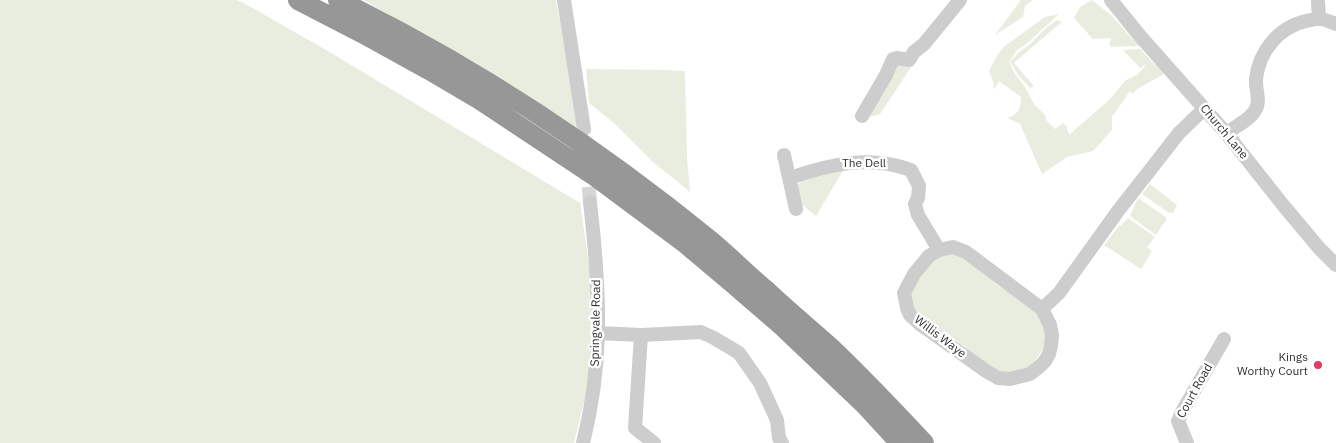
<!DOCTYPE html>
<style>
body{margin:0}
canvas{display:block;background:#fff}
</style>
<canvas width="1336" height="443"></canvas>
<script>
const ctx = document.querySelector('canvas').getContext('2d');
ctx.lineJoin = 'round';
function fill(path, color) {
  ctx.fillStyle = color;
  ctx.fill(path, 'evenodd');
}
function trace(path, color, width, dash) {
  ctx.strokeStyle = color;
  ctx.lineWidth = width;
  ctx.lineCap = dash ? 'butt' : 'round';
  ctx.setLineDash(dash || []);
  ctx.stroke(path);
}
function write(font, color, halo, rows, align = 'center') {
  ctx.font = font + ' "IBM Plex Sans",sans-serif';
  ctx.lineWidth = 5;
  ctx.setLineDash([]);
  ctx.textBaseline = 'middle';
  ctx.strokeStyle = halo;
  ctx.fillStyle = color;
  for (const [text, x, y, turn = 0] of rows) {
    ctx.save();
    ctx.translate(x, y);
    ctx.rotate((+turn || 0) * Math.PI / 180);
    ctx.textAlign = isNaN(turn) ? turn : align;
    if (halo) ctx.strokeText(text, 0, 0);
    ctx.fillText(text, 0, 0);
    ctx.restore();
  }
}
const green = new Path2D(`
 M0 0H236L242 2 333 54 580 203 591 278 595 329 589 381 574 443H0Z
 M364 0H556L581 131Z
 M1021 0H1033L1025 6 1023 17 995 35Z
 M1092 0 1112 16 1139 46 1111 47 1109 44 1111 38 1093 39 1074 18 1080 7Z
 M1059 14 1025 45 1017 50 1009 62 1015 74 1025 87 1034 104 1045 115 1047 121 1055 129 1063 123 1066 125 1069 135 1110 99 1126 80 1137 75 1147 64 1140 68 1123 50 1140 49 1150 60 1166 73 1137 89 1132 94 1130 91 1112 117V130L1093 151 1067 157 1042 174 1020 124 1008 118C1020 113 1020 109 1021 97L999 81 994 89 993 87 994 84 989 71 998 54 1005 46 1045 17Z
 M1057 20 1062 22 1045 36 1014 63 1034 86 1030 88 1019 76 1010 62 1018 53 1030 44 1047 27Z
 M897 60 913 62 910 69 880 114 870 117Z
 M586 69 663 70 685 71 687 157 690 192 652 161 615 124 589 103Z
 M844 169 816 216 800 203 796 188 803 179Z
 M1150 184 1177 205 1173 213H1169L1142 194Z
 M1138 198 1166 217V220L1156 235 1130 216Z
 M1128 218 1155 237 1147 247 1152 251 1141 269 1104 245 1119 226 1121 225Z
 M943 254H959L993 278 995 283 1038 312 1048 332 1044 348 1033 363 1031 368 1013 375 993 370 969 354 967 348 953 338 949 339 914 312C913 305 910 297 910 290 911 287 925 272 929 267L928 263Z`);
const minorTunnel = new Path2D(`
 M587 166 590 202`);
const minor = new Path2D(`
 M564 0 584 129
 M1111 0 1140 36 1226 133 1283 205 1319 248 1336 265
 M1318 2 1319 19
 M862 116 886 75 893 59 897 58 909 60 914 52 924 44 960 0
 M1226 133C1235 127 1248 121 1254 112 1262 102 1255 90 1256 79 1259 51 1279 27 1306 21 1311 20 1317 18 1321 19 1326 20 1331 22 1336 24
 M784 155 796 209
 M790 178C829 164 870 155 911 170L919 186 918 198 915 204 918 215 939 250
 M953 247 966 252 1042 309 1050 325 1052 335 1051 346 1049 354 1045 361 1039 367 1030 374 1010 379 998 378 986 371 920 324 910 315 907 308 904 293 914 274 929 256 939 250Z
 M1042 309 1059 293 1118 211 1179 133 1204 109
 M598 333 641 335 701 332 714 338 739 353 760 383 777 420 779 438 782 443
 M641 335 635 428 654 443
 M583 443C592 407 597 370 598 333 599 289 595 246 590 202
 M1187 443 1178 421 1183 410 1224 339`);
const highway = new Path2D(`
 M298 0 362 33 429 70 480 100 596 177 686 244 730 281 782 326 865 405 900 443
 M338 0C471 65 596 147 711 241 730 257 748 275 767 291 787 310 809 328 829 346 862 377 893 410 924 443`);
const markers = [
 [1318,365,5,"#df3b63"]
];
const streetNames = [
 ["Church Lane",1224,132,50],
 ["The Dell",864,164],
 ["Springvale Road",596,323,-89],
 ["Willis Waye",940,337,37],
 ["Court Road",1195,391,-61]
];
const poiNames = [
 ["Kings",1308,358],
 ["Worthy Court",1308,372]
];
fill(green, '#e9eddf');
trace(minorTunnel, '#d6d6d6', 14, [14, 7]);
trace(minor, '#cdcdcd', 14);
trace(highway, '#979797', 20);
for (const [x, y, r, color] of markers) {
  const dot = new Path2D();
  dot.arc(x, y, r, 0, 2 * Math.PI);
  ctx.fillStyle = color;
  ctx.fill(dot);
  trace(dot, '#fff', 2);
}
write('12px', '#303030', '#fff', streetNames);
write('12px', '#303030', '#fff', poiNames, 'right');
</script>
